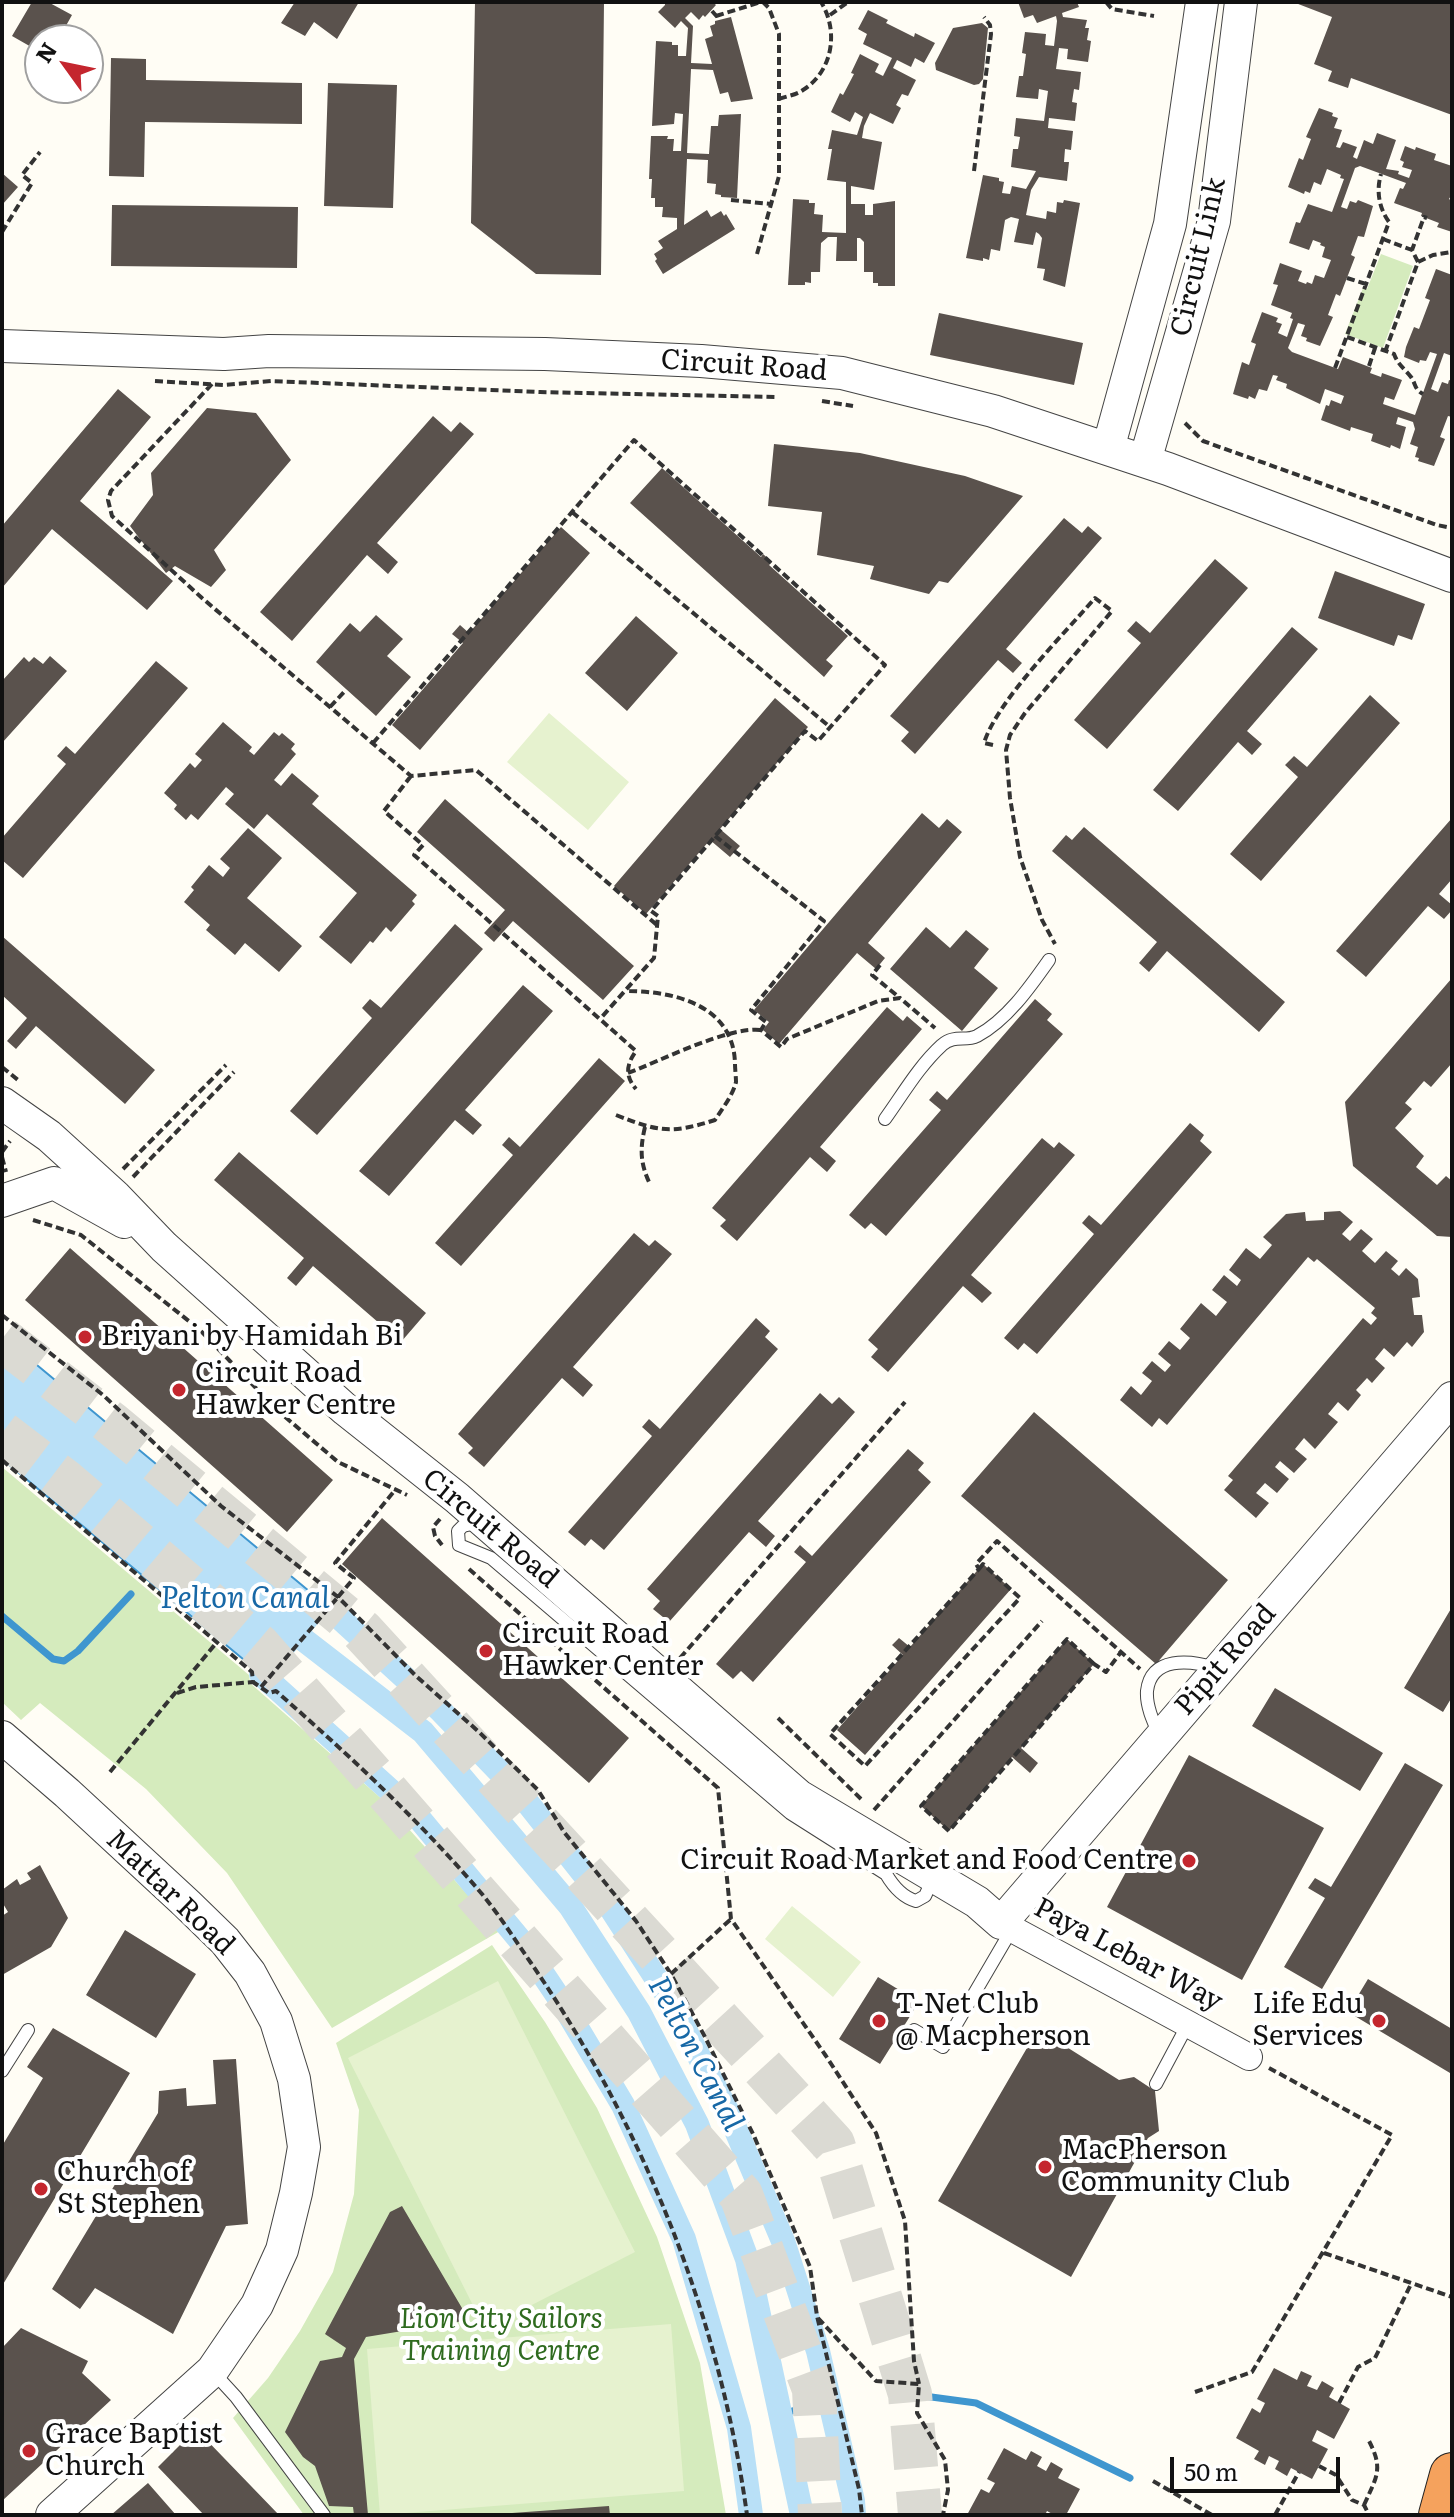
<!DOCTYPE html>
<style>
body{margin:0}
#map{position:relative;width:1454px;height:2517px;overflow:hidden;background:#fffdf5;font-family:Literata,serif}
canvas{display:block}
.frame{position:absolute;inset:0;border:4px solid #111;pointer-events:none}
.north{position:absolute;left:24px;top:24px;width:80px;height:80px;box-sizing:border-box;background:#fff;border:2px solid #a0a0a0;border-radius:50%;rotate:303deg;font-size:22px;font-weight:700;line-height:32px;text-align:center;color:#111}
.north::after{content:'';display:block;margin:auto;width:28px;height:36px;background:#c4262e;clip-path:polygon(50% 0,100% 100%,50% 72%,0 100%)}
.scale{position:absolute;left:1170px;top:2457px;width:170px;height:36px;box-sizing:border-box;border:4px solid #111;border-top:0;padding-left:10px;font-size:24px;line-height:28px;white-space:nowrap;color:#111;-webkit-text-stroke:6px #fff;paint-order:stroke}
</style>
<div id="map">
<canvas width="1454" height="2517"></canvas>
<div class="frame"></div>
<div class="north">N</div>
<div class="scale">50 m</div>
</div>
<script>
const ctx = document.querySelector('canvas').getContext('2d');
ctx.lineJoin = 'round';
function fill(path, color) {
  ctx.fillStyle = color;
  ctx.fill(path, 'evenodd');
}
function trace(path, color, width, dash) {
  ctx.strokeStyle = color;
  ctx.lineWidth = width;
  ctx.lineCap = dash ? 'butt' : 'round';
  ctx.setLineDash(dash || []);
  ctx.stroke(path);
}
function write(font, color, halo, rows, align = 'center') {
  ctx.font = font + ' Literata,serif';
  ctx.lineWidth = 8;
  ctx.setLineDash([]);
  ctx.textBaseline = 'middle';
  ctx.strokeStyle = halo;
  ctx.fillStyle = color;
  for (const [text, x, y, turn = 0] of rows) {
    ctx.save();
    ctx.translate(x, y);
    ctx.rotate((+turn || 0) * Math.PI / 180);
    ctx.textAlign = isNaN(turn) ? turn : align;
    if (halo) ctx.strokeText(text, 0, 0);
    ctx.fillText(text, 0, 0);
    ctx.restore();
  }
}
const green = new Path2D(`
 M1381 254 1413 266 1383 348 1345 334 1363 288 1367 289Z
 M2 1467 249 1675 250 1683 383 1800 500 1931 332 2028 227 1873 146 1789 40 1703 21 1720 2 1702Z
 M492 1945 545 2022 597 2108 657 2237 700 2363 726 2515H304L233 2418 268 2378 300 2331 333 2272 354 2194 359 2110 336 2043Z`);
const pitch = new Path2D(`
 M549 713 629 782 588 830 507 762Z
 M792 1906 861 1962 833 1997 765 1939Z
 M498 1981 635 2252 485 2329 348 2058Z
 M671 2324 684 2491 380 2515 367 2349Z`);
const water = new Path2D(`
 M2 1336 321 1601 261 1674 2 1459Z`);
const stream = new Path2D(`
 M2 1616 53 1659 64 1661 78 1651 131 1594
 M924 2396 976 2403 1130 2478
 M780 2415 829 2399`);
const canal = new Path2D(`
 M282 1623 423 1732 570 1906 639 2012 697 2124 747 2259 802 2515
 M751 2515 739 2428 684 2239 623 2105 561 2001 520 1940 413 1811 261 1674 321 1601 440 1710 519 1792 610 1907 667 1995 730 2116 783 2241 818 2351 853 2501 854 2515`);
const building = new Path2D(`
 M32 2H48L72 15 58 40H40V52L12 36Z
 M295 2H359L337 39 314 22 305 36 281 23Z
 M475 2H604L601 275 536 274 471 223Z
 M665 2H713L716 5 705 17 703 15 699 20 691 12 685 18 693 26 691 63 712 64 705 39 713 36 710 26 715 24V21L731 17 753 99 731 102 728 92 720 94 713 70 691 69 687 153 709 154 711 126H718L719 115 741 114 737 198 721 197V195L715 194 716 184 707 183 708 160 687 159 684 225 707 210 711 217 721 211 724 216 726 214 735 229 663 274 655 261 657 259 654 254 663 248 658 241 677 229V218L662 217 663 207H655V198H651L652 179H649L651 136H668L667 139H674L673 151H681L683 114 675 113 674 124 652 126 656 41 672 42V45H678V56H686L688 28 681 21 675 28 658 12 665 5Z
 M1018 2H1077L1079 7 1062 13 1063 17 1087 20 1085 28H1089L1087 40 1091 41 1088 62 1067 59 1068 49 1059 48 1056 69 1081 72 1079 90 1074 89 1072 102 1077 103 1075 121 1049 118 1048 128 1073 131 1071 150 1065 149 1064 162H1069L1067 181 1039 177 1031 190 1026 215 1046 219 1047 211 1056 213 1057 202 1063 203 1064 200 1080 203 1065 287 1043 280 1045 269 1037 268 1042 238 1039 234 1036 232 1033 245 1014 242 1019 219 1011 217 1005 220 1000 251 991 249 989 260 983 258V261L966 258 983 175 999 178V181L1004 182 1002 193 1010 194 1012 186 1026 189 1036 171 1011 167 1013 149H1018L1020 137 1014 136 1016 118 1044 121 1048 91 1039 89 1038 99 1016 97 1019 76H1023L1026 54 1022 53 1025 32 1046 34 1045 45 1054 46 1057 21 1056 16 1037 23 1033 15 1024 18Z
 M1293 2 1452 3V115L1351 78 1348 88 1328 81 1332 71 1314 64 1332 17Z
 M868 10 888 20 886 23 914 37 915 33 935 43 924 63 915 58 911 67 897 60 893 68 916 80 908 96 902 94 896 105 901 108 893 124 870 113 864 126 862 138 882 142 874 190 851 186V204H865V215H873V204L895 201V286H878V283H873V272H864V242L860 238H857V261H836L837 237H828L821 243 820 272H811V283L805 282V285H788L793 199 809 200V203H815L814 214 823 215 822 232 846 233V182L827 180 832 149H828L832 130 857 135 863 117 855 112 850 122 831 112 840 93 843 95 854 74 851 73 860 54 879 64 875 72 883 76 892 58 863 44 867 34 858 29Z
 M982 23 988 28 983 79 979 84 974 85 936 70 935 63 953 28Z
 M111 58 146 59V80L302 83V124L145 122 144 177 109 176Z
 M328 83 397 85 393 208 324 206Z
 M1319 108 1333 113 1332 116 1338 118 1334 128 1342 130 1336 147 1340 148 1343 142 1357 147 1353 157 1357 159 1364 140 1373 144 1377 133 1396 140 1386 169 1399 171 1398 174 1409 178 1412 170 1402 167 1404 162 1400 160 1405 146 1415 150 1416 147 1436 154 1434 160 1452 166V194L1449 199 1452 201V232L1437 227 1439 223 1421 216 1422 213 1394 203 1400 188 1403 189 1406 183 1360 166 1355 168 1341 207 1347 209 1350 201 1356 203 1358 200 1373 206 1364 237 1358 236 1351 255 1355 257 1340 296 1336 294 1328 315 1333 317 1320 346 1306 341 1307 338 1301 336 1305 325 1298 323 1288 348 1292 352 1338 369 1343 357 1372 368 1370 373 1381 377 1382 373 1402 380 1394 400 1385 397 1383 404 1415 415 1437 354 1430 352 1426 361 1420 360 1419 363 1404 357 1406 347 1414 327 1419 329 1430 300 1425 298 1436 269 1452 275V356L1444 353 1431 389 1438 392 1442 382 1448 384 1449 380 1452 381V417L1448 416 1440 437 1445 439 1434 466 1418 461 1419 458 1415 457 1418 447 1410 444 1415 429 1413 422 1398 417 1396 424 1406 427 1400 449 1391 445 1390 448 1371 441 1373 434 1351 427 1350 431 1321 420 1326 405 1329 406 1331 400 1341 404 1344 396 1325 389 1320 404 1286 388 1287 384 1276 380 1278 376 1273 375 1267 391 1259 389 1255 399 1249 396 1248 399 1233 394 1242 362 1249 365 1256 344 1251 342 1262 312 1278 318 1276 322 1282 324 1278 333 1287 337 1293 319 1290 318 1292 313 1271 305 1278 285 1273 284 1280 263 1302 271 1298 281 1306 284 1307 282 1312 284 1315 275 1324 278 1331 260 1322 257 1325 247 1320 245 1321 243 1313 240 1309 250 1289 243 1296 222 1300 223 1308 204 1332 212 1344 179 1340 178 1341 175 1327 169 1321 185 1314 182 1310 193 1305 191 1304 194 1288 187 1299 158 1303 160 1311 139 1306 137Z
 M2 173 18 187 2 205Z
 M112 205 298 207 297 268 111 266Z
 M939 313 1083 343 1074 385 930 355Z
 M118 389 151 417 80 501 173 581 147 610 52 529 2 588V526Z
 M207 408 256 413 291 460 214 550 226 570 211 587 175 566 166 573 130 526 153 495 151 473Z
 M433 416 451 432 460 422 474 434 377 543 398 562 388 574 367 555 292 641 260 612Z
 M774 444 860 453 965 476 1023 496 948 583 939 581 929 594 870 579 874 566 817 555 822 512 768 506Z
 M662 468 761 557 763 554 772 562 769 565 848 636 826 660 833 666 824 677 630 503Z
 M1064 518 1082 533 1088 526 1102 538 1006 649 1022 663 1013 673 998 660 915 754 901 741 909 732 890 716Z
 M561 527 590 553 420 750 392 725 463 643 452 634 460 625 469 633Z
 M1215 559 1248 588 1107 749 1074 720 1141 643 1127 631 1136 621 1150 633Z
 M1335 571 1425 604 1412 640 1398 635 1394 646 1318 618Z
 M376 615 403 639 387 656 411 677 376 716 316 662 350 623 360 632Z
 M636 616 678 653 627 711 585 673Z
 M1292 627 1318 649 1247 731 1262 744 1252 755 1238 742 1178 811 1153 790Z
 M50 656 67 671 2 743V681L24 657 29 662 34 657 43 664Z
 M156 661 188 688 23 878 2 860V838L66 764 57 756 66 746 75 754Z
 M1370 695 1400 723 1261 881 1230 854 1298 777 1285 765 1294 756 1307 767Z
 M775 698 808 727 720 829 740 846 730 857 710 840 646 914 614 886Z
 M223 722 252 747 249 751 254 755 274 732 279 736 282 733 295 744 291 749 296 754 274 780 281 786 292 773 319 796 312 804 417 895 412 901 415 904 391 932 386 927 373 943 370 941 351 964 319 937 357 893 267 814 254 829 225 804 234 794 226 787 198 820 191 814 186 820 174 809 177 805 164 793 190 763 195 768 202 760 195 754Z
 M445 799 634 966 603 1000 513 921 494 942 484 933 505 910 417 832Z
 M922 813 939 828 947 819 962 832 868 943 885 958 876 969 857 953 779 1044 763 1030 769 1022 754 1010Z
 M1452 818V879L1439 894 1452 905V910L1444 919 1428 906 1366 977 1336 951Z
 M1084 827 1285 1002 1259 1032 1167 951 1149 972 1139 963 1157 942 1052 851 1066 835 1072 840Z
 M248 828 282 858 247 898 302 946 279 972 245 943 235 955 206 930 210 925 184 902 194 890 191 887 209 865 223 877 230 868 220 859Z
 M455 924 483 949 317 1135 290 1111 372 1018 362 1008 370 999 381 1008Z
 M926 927 950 948 966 930 989 949 974 968 998 988 962 1031 890 969Z
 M2 936 155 1070 125 1104 36 1026 16 1049 7 1041 27 1018 2 995Z
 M1452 978V1063L1431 1087 1424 1081 1405 1103 1412 1109 1395 1128 1424 1156 1416 1167 1437 1185 1446 1176 1452 1181V1237L1437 1236 1353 1166 1345 1102Z
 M523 985 553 1011 465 1110 482 1125 473 1135 455 1120 389 1196 359 1171Z
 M1035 999 1052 1014 1047 1020 1063 1034 886 1236 871 1223 865 1229 849 1215 941 1110 929 1100 937 1091 947 1100Z
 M887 1007 903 1021 907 1016 922 1029 820 1147 836 1161 827 1172 810 1157 737 1241 720 1226 726 1220 712 1208Z
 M599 1058 625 1081 461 1266 435 1243 513 1155 502 1145 509 1137 520 1147Z
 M1190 1123 1204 1135 1200 1141 1212 1152 1037 1354 1024 1343 1018 1350 1004 1338 1094 1234 1082 1223 1089 1215 1101 1225Z
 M1042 1138 1054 1148 1059 1142 1075 1155 971 1275 992 1293 982 1303 963 1286 888 1372 871 1357 878 1349 868 1340Z
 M239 1152 426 1313 401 1342 313 1266 296 1286 287 1278 304 1258 214 1180Z
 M1340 1211 1353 1222 1342 1234 1350 1241 1361 1229 1373 1239 1362 1251 1375 1263 1386 1251 1398 1261 1391 1269 1399 1276 1406 1268 1418 1279 1420 1297 1412 1298 1414 1315H1422L1424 1332 1412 1347 1407 1342 1394 1357 1384 1348 1375 1359 1385 1368 1372 1383 1367 1378 1356 1390 1361 1395 1348 1411 1338 1402 1328 1414 1338 1422 1315 1449 1304 1438 1295 1449 1307 1459 1294 1473 1280 1461 1275 1467 1289 1479 1277 1493 1265 1483 1256 1493 1269 1503 1256 1518 1224 1490 1233 1480 1228 1476 1363 1318 1371 1325 1377 1318 1371 1313 1375 1308 1317 1259 1314 1262 1308 1257 1167 1425 1159 1418 1152 1427 1120 1400 1131 1386 1141 1395 1152 1381 1142 1373 1152 1361 1165 1372 1171 1365 1158 1354 1169 1341 1180 1350 1190 1338 1180 1329 1201 1303 1216 1316 1227 1302 1212 1290 1224 1275 1237 1286 1241 1280 1229 1270 1246 1248 1260 1259 1272 1245 1263 1237 1286 1214 1305 1212 1306 1221 1324 1220V1212Z
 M634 1233 649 1246 655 1240 672 1254 573 1367 593 1385 583 1397 562 1378 484 1467 468 1453 473 1448 458 1434Z
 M70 1248 333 1480 287 1532 25 1300Z
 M756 1318 770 1331 765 1337 778 1349 604 1550 591 1539 585 1546 568 1532 652 1436 642 1427 649 1419 660 1429Z
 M820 1393 832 1404 839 1397 855 1412 758 1521 775 1536 766 1547 749 1532 669 1622 653 1609 660 1601 647 1589Z
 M1034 1412 1228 1580 1156 1664 961 1496Z
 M908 1449 924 1463 918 1470 931 1482 753 1682 741 1671 733 1679 716 1664 806 1562 794 1552 800 1545 812 1556Z
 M382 1518 629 1738 589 1783 342 1564Z
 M983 1564 1011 1589 865 1755 837 1730 903 1655 892 1645 899 1638 910 1647Z
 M1452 1607V1697L1443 1712 1404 1688Z
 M1067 1639 1094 1664 1021 1748 1038 1763 1030 1773 1012 1757 949 1831 921 1806Z
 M1275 1688 1383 1753 1360 1791 1252 1726Z
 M1189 1755 1324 1828 1242 1980 1107 1907Z
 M1405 1763 1443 1785 1322 1989 1284 1967 1325 1898 1308 1888 1315 1878 1331 1887Z
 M40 1865 68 1918 51 1947 2 1975V1916L8 1912 2 1902V1890L17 1879 20 1885 31 1879 27 1873Z
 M125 1930 196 1974 156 2038 86 1995Z
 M878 1977 919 2002 880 2064 839 2039Z
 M1368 1979 1452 2029 1450 2073 1348 2012Z
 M53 2028 130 2073 2 2286V2146L43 2078 27 2067Z
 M1038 2029 1119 2080 1134 2077 1155 2091 1159 2131 1148 2138 1071 2277 938 2201Z
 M236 2059 248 2224 226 2226 173 2334 95 2288 80 2309 52 2289 158 2113 159 2091 186 2088 187 2106 216 2104 213 2060Z
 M402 2206 469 2320 366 2337 354 2359 368 2515H354L353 2507 329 2506 315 2466 303 2457 285 2432 320 2361 342 2357 346 2348 325 2334 390 2212Z
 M21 2328 88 2361 82 2373 111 2400 2 2501V2348Z
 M1274 2368 1297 2380 1301 2371 1312 2376 1307 2386 1317 2390 1322 2381 1334 2388 1329 2397 1350 2409 1334 2439 1317 2430 1312 2441 1328 2449 1312 2479 1291 2468 1287 2476 1275 2469 1279 2461 1269 2456 1265 2465 1254 2459 1259 2451 1236 2438 1252 2408 1260 2413 1265 2403 1257 2399Z
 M196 2429 279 2515H204L158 2467Z
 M1004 2448 1026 2460 1031 2451 1042 2457 1037 2466 1046 2471 1051 2462 1063 2469 1058 2478 1080 2489 1066 2515H1054L1047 2511 1045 2515H967L981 2489 989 2493 995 2483 987 2479Z
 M148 2483 176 2515H111Z
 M609 2506 610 2515H512V2513Z`);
const motorwayTunnel = new Path2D(`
 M2 1339 112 1424 362 1631 833 2144 910 2394 920 2515
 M2 1433 65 1481 259 1646 741 2195 814 2389 820 2515`);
const path = new Path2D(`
 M1106 2 1112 9 1154 16
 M712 11 720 20
 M830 15 848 2
 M716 16 761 2
 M779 99C787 96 796 95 803 90 833 71 839 31 821 2
 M974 171 991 34 990 25 984 17
 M731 200 771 204
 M2 232 32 183 22 175 40 152
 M1383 239 1412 250
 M757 254 779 176V34L769 8 763 2
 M1418 262 1412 250 1424 217 1427 218
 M1347 278 1366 284
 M1347 337 1394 354C1398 365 1405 369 1411 377 1416 384 1414 389 1423 394
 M1385 352 1418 262 1433 255 1452 252
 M1369 366 1375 348
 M1335 368 1389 222C1379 208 1376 191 1381 174
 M155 381 223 385 271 381 540 392 777 397
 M212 384 111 491 108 500 112 516 202 598 411 776 476 770 657 925
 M822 401 853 406
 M1185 423 1203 441 1437 525 1452 528
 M572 512 830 727
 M330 707 345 691
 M373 743 634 440 885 665 818 741 805 731 651 911 658 916 654 958 600 1019
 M993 745 984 743C997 701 1064 634 1095 598L1112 611 1025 713 1010 735 1006 750 1010 798 1020 857 1042 920 1055 944
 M411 776 384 811 423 845 414 855 636 1051C626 1065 625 1076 636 1089
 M715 836 824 921 751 1010 766 1022 761 1030 781 1047 787 1039 878 1001 900 998 935 1028
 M880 965 872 975 900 998
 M2 1067 18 1080
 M628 1073C660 1061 729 1026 761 1030
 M616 1115C659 1132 671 1134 715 1120 722 1109 733 1095 736 1082 736 1077 735 1069 735 1064 734 1005 674 991 626 991
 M645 1127C640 1148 640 1162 649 1182
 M2 1152 10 1141
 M2 1157 6 1172
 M123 1169 226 1065
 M133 1177 234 1072
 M33 1220 81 1235 200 1330 277 1410 338 1462 407 1495
 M2 1315 103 1395 221 1506 338 1597 416 1676 479 1732 538 1790 564 1832 636 1921 671 1974 705 2037 754 2136 810 2267 817 2316 859 2489 862 2515
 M2 1460 252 1672 253 1682 269 1693 276 1691C349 1755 419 1820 482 1894 500 1916 515 1940 531 1963 644 2127 720 2318 747 2515
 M440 1519 433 1527 435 1536 442 1545
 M469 1569 718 1788 731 1919 826 2056 876 2133 905 2221 914 2361 919 2384
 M979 1569 983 1564 1020 1598 865 1766 830 1734 979 1569 976 1564 997 1541 1140 1669
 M338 1597 354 1578 335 1563 396 1489
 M680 1658 905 1402
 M1094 1664 1067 1639 921 1806 949 1831 1094 1664 1106 1672 1121 1652
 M177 1693 196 1687 253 1682
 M778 1718 862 1800
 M110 1772 217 1642
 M874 1810 1042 1621
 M671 1974 731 1919
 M1324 2253 1452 2297
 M818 2318 876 2381 919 2384 917 2413 945 2460 948 2490 943 2515
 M1195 2392 1252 2372 1392 2135 1269 2068
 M1339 2403 1358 2367 1375 2358 1411 2284
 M1319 2466 1336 2475 1352 2500 1364 2505 1369 2515
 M1153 2481 1212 2515
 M1364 2505C1377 2476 1384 2469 1368 2439
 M1275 2515 1299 2472`);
const service = new Path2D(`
 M885 1119C903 1094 919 1066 942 1045 955 1034 965 1042 977 1036 1007 1020 1030 987 1049 960
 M480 1522 463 1526 458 1531 459 1545 491 1558 790 1813 886 1874C893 1886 902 1897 916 1901L925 1896 931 1883 930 1877
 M1159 1734C1153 1721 1146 1706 1147 1691 1151 1656 1190 1660 1215 1668
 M914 2030 943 2047 1012 1929
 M2 2071 28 2030
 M1156 2084 1188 2024
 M214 2373 236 2397 324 2515`);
const minor = new Path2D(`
 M1001 1923 1249 2057`);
const tertiary = new Path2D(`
 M2 346 224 354 269 351 545 354 701 361 842 373 993 411 1168 469 1452 576
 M1108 449 1170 224 1202 2
 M1145 461 1214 221 1241 2
 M2 1103 49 1136 115 1196 164 1247 346 1410 457 1498 799 1796 977 1902 1001 1923 1452 1398
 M2 1201 54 1183 124 1222
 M2 1737 67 1793 187 1904 225 1941 250 1973 276 2021 294 2079 304 2147 296 2193 282 2250 257 2305 212 2371 52 2515`);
const motorway = new Path2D(`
 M1441 2515 1452 2475`);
const pathBridge = new Path2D(`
 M261 1687 338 1597`);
const markers = [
 [85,1337,8,"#c4262e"],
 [179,1390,8,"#c4262e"],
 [486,1651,8,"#c4262e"],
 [1189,1861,8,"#c4262e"],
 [879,2021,8,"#c4262e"],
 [1379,2021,8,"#c4262e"],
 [1045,2167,8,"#c4262e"],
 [41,2189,8,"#c4262e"],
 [29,2451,8,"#c4262e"]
];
const streetNames = [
 ["Circuit Link",1199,257,-77],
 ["Circuit Road",744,366,4],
 ["Circuit Road",490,1529,40],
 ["Pipit Road",1226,1660,-49],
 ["Mattar Road",170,1893,44],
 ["Paya Lebar Way",1128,1955,28]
];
const poiNames = [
 ["Briyani by Hamidah Bi",101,1337],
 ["Circuit Road",195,1374],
 ["Hawker Centre",195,1406],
 ["Circuit Road",502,1635],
 ["Hawker Center",502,1667],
 ["Circuit Road Market and Food Centre",1173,1861,"right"],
 ["T-Net Club",895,2005],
 ["@ Macpherson",895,2037],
 ["Life Edu",1363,2005,"right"],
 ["Services",1363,2037,"right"],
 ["MacPherson",1061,2151],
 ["Community Club",1061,2183],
 ["Church of",57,2173],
 ["St Stephen",57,2205],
 ["Grace Baptist",45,2435],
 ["Church",45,2467]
];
const parkNames = [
 ["Lion City Sailors",501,2320],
 ["Training Centre",501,2352]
];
const waterNames = [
 ["Pelton Canal",245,1599],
 ["Pelton Canal",695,2054,62]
];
fill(green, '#d5ebbd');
fill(pitch, '#e6f2cf');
fill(water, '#b9e0f7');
trace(water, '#3f96cf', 2);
trace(stream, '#3f96cf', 7);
trace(canal, '#b9e0f7', 24);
fill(building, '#5a524d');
trace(motorwayTunnel, '#dbdad3', 44, [44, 22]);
trace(service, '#444', 14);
trace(minor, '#444', 28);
trace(tertiary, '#444', 34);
trace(motorway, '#222', 46);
trace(path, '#333', 4, [8, 4]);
trace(service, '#fff', 12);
trace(minor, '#fff', 26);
trace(tertiary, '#fff', 32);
trace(motorway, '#f5a25d', 44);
trace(pathBridge, '#333', 4, [8, 4]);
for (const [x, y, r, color] of markers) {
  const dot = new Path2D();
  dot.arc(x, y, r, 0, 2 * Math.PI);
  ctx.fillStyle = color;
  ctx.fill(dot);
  trace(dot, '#fff', 3);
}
write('28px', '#111', '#fff', streetNames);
write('28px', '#111', '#fff', poiNames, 'left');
write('italic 28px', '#2f6b1f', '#fff', parkNames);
write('italic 30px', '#1768a6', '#fff', waterNames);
</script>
